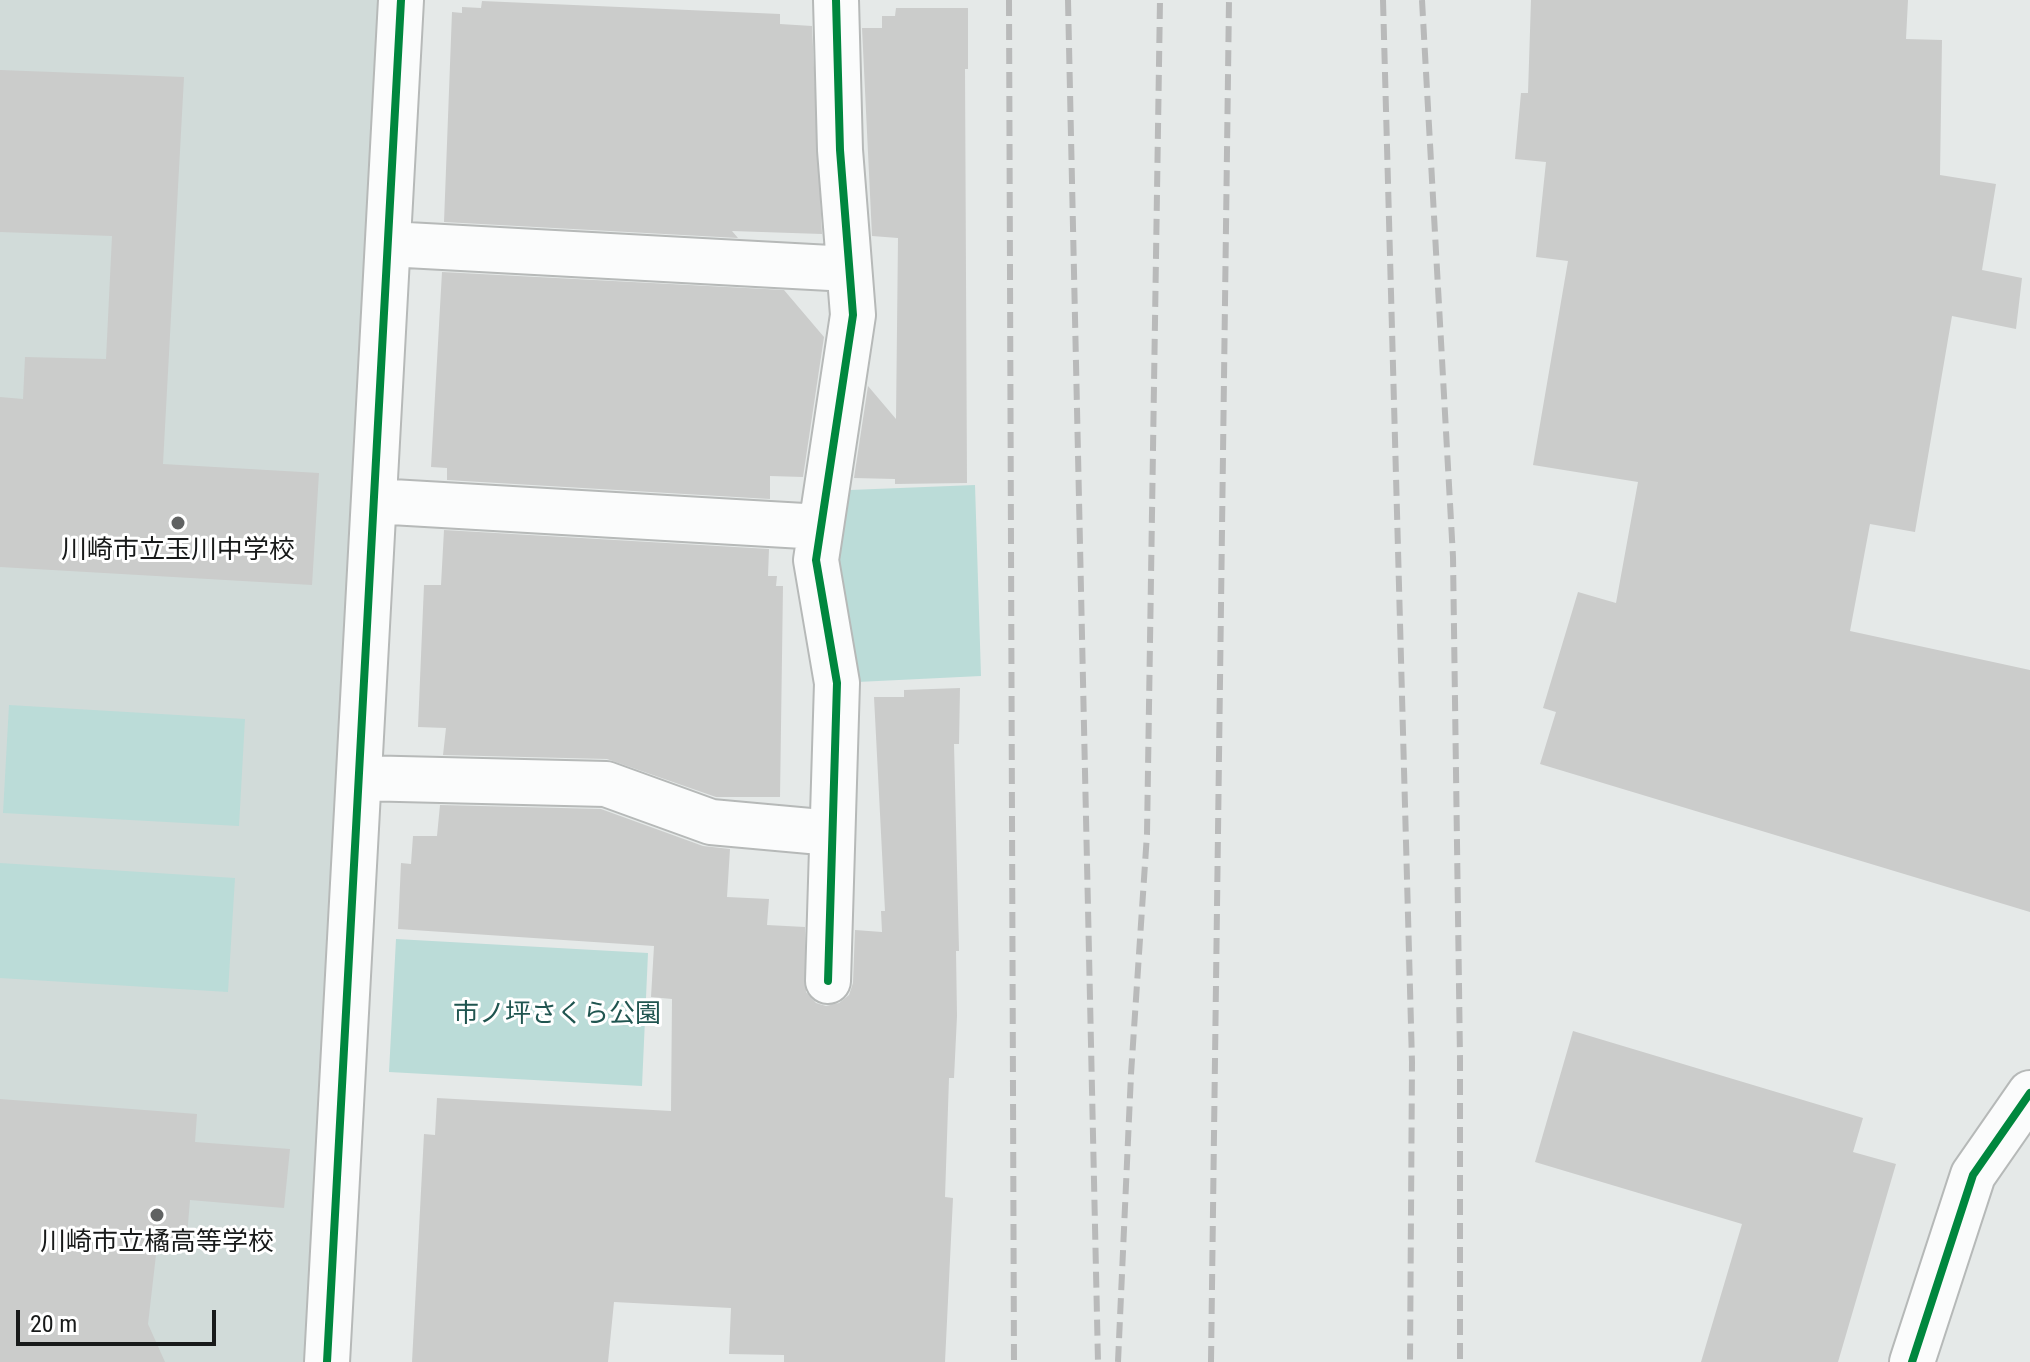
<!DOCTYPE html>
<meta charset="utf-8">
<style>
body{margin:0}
#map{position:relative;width:2030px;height:1362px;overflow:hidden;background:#e5e9e8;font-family:"Roboto Condensed",sans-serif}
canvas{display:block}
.scale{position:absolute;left:16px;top:1310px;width:200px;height:36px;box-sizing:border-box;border:4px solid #181a1a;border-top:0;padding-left:10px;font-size:24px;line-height:28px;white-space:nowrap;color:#181a1a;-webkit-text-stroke:6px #fff;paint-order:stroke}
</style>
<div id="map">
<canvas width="2030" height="1362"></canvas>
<div class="scale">20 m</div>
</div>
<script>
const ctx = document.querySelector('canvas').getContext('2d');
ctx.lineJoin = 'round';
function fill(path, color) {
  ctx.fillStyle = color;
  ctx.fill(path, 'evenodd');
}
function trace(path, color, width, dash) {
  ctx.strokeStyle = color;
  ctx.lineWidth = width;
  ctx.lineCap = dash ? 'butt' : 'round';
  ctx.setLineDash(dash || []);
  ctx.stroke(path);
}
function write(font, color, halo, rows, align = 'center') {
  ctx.font = font + ' "Roboto Condensed","Noto Sans JP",sans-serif';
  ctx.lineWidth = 6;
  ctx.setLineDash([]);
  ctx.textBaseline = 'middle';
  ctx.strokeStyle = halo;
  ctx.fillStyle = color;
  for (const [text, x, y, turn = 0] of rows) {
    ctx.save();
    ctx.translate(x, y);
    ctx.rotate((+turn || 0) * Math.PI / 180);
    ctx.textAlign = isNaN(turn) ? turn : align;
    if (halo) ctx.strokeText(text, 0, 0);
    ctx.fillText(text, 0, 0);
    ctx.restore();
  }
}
const built = new Path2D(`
 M0 0H388L304 1362H0Z`);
const green = new Path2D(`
 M975 485 981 676 837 683 821 527 850 490Z
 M9 705 245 719 239 826 3 813Z
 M0 863 235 878 228 992 0 978Z
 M396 939 648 953 642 1086 389 1072Z`);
const building = new Path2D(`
 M1531 0H1908L1906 39 1942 40 1940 175 1996 184 1982 270 2022 278 2016 329 1952 316 1915 532 1870 524 1850 631 2030 670V912L1540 764 1556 712 1543 708 1578 592 1616 603 1638 482 1533 465 1568 261 1536 257 1546 162 1515 159 1521 93H1528Z
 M482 1 780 14V24L812 26 822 234 732 231 738 238 444 222 452 12 462 13V7L481 8Z
 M896 8H968V69H965L967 483 895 484V479L854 478 868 386 896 419 898 238 872 236 862 28H882V16H895Z
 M0 70 184 77 163 464 319 473 312 585 0 567V397L23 399 25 357 106 359 112 236 0 232Z
 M442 272 784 290 824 337 803 477 770 476V499L447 480V468L431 467Z
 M444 530 769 549 768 576H777L776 586H783L780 797H716L607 759 443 755 446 728 418 727 424 585H441Z
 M960 688 959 744H954L959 951H956L957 1016 954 1078H949L945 1197 953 1198 945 1362H784V1355L729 1354 731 1308 614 1302 608 1362H412L424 1134 435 1135 437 1098 671 1111 672 999 651 997 654 946 398 929 401 863 411 864 413 836H437L440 805 601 809 703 846 730 849 727 897 769 899 767 925 805 927 806 992 816 1003 826 1006 839 1003 849 995 853 983 855 930 882 932 881 911H885L874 697H904V690Z
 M1573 1031 1863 1118 1853 1152 1896 1164 1838 1362H1701L1742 1224 1535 1162Z
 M0 1099 197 1114 195 1142 290 1149 284 1208 190 1200 186 1248 157 1246 148 1324 165 1362H0Z`);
const minor = new Path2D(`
 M388 244 849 269
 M374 501 821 527
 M359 778 606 784 711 822 832 833
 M828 981 837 683 816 560 853 315 840 150 836 0
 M327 1362 401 0
 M1912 1362 1973 1175 2030 1093`);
const rail = new Path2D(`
 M1009 0 1014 1362
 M1068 0 1098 1362
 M1383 0 1412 1062 1410 1362
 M1422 0 1453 557 1460 1058V1362
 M1118 1362 1131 1074 1147 834 1160 0
 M1211 1362 1229 0`);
const cycleway = new Path2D(`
 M828 981 837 683 816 560 853 315 840 150 836 0
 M327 1362 401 0
 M1912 1362 1973 1175 2030 1093`);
const markers = [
 [178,523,8,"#606262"],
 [157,1215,8,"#606262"]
];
const poiNames = [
 ["川崎市立玉川中学校",178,551],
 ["川崎市立橘高等学校",157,1243]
];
const parkNames = [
 ["市ノ坪さくら公園",557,1015]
];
fill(built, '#d1dbd9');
fill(green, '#bbdcd8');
fill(building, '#cbcccb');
trace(minor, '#b6b9b8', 48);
trace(minor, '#fbfcfc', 44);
trace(rail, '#b9baba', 6, [16, 8]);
trace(cycleway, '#00873e', 8);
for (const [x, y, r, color] of markers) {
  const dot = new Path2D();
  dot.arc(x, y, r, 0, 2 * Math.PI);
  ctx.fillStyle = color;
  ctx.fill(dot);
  trace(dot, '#fff', 3);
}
write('26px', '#181a1a', '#fff', poiNames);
write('26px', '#205550', '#fff', parkNames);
</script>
